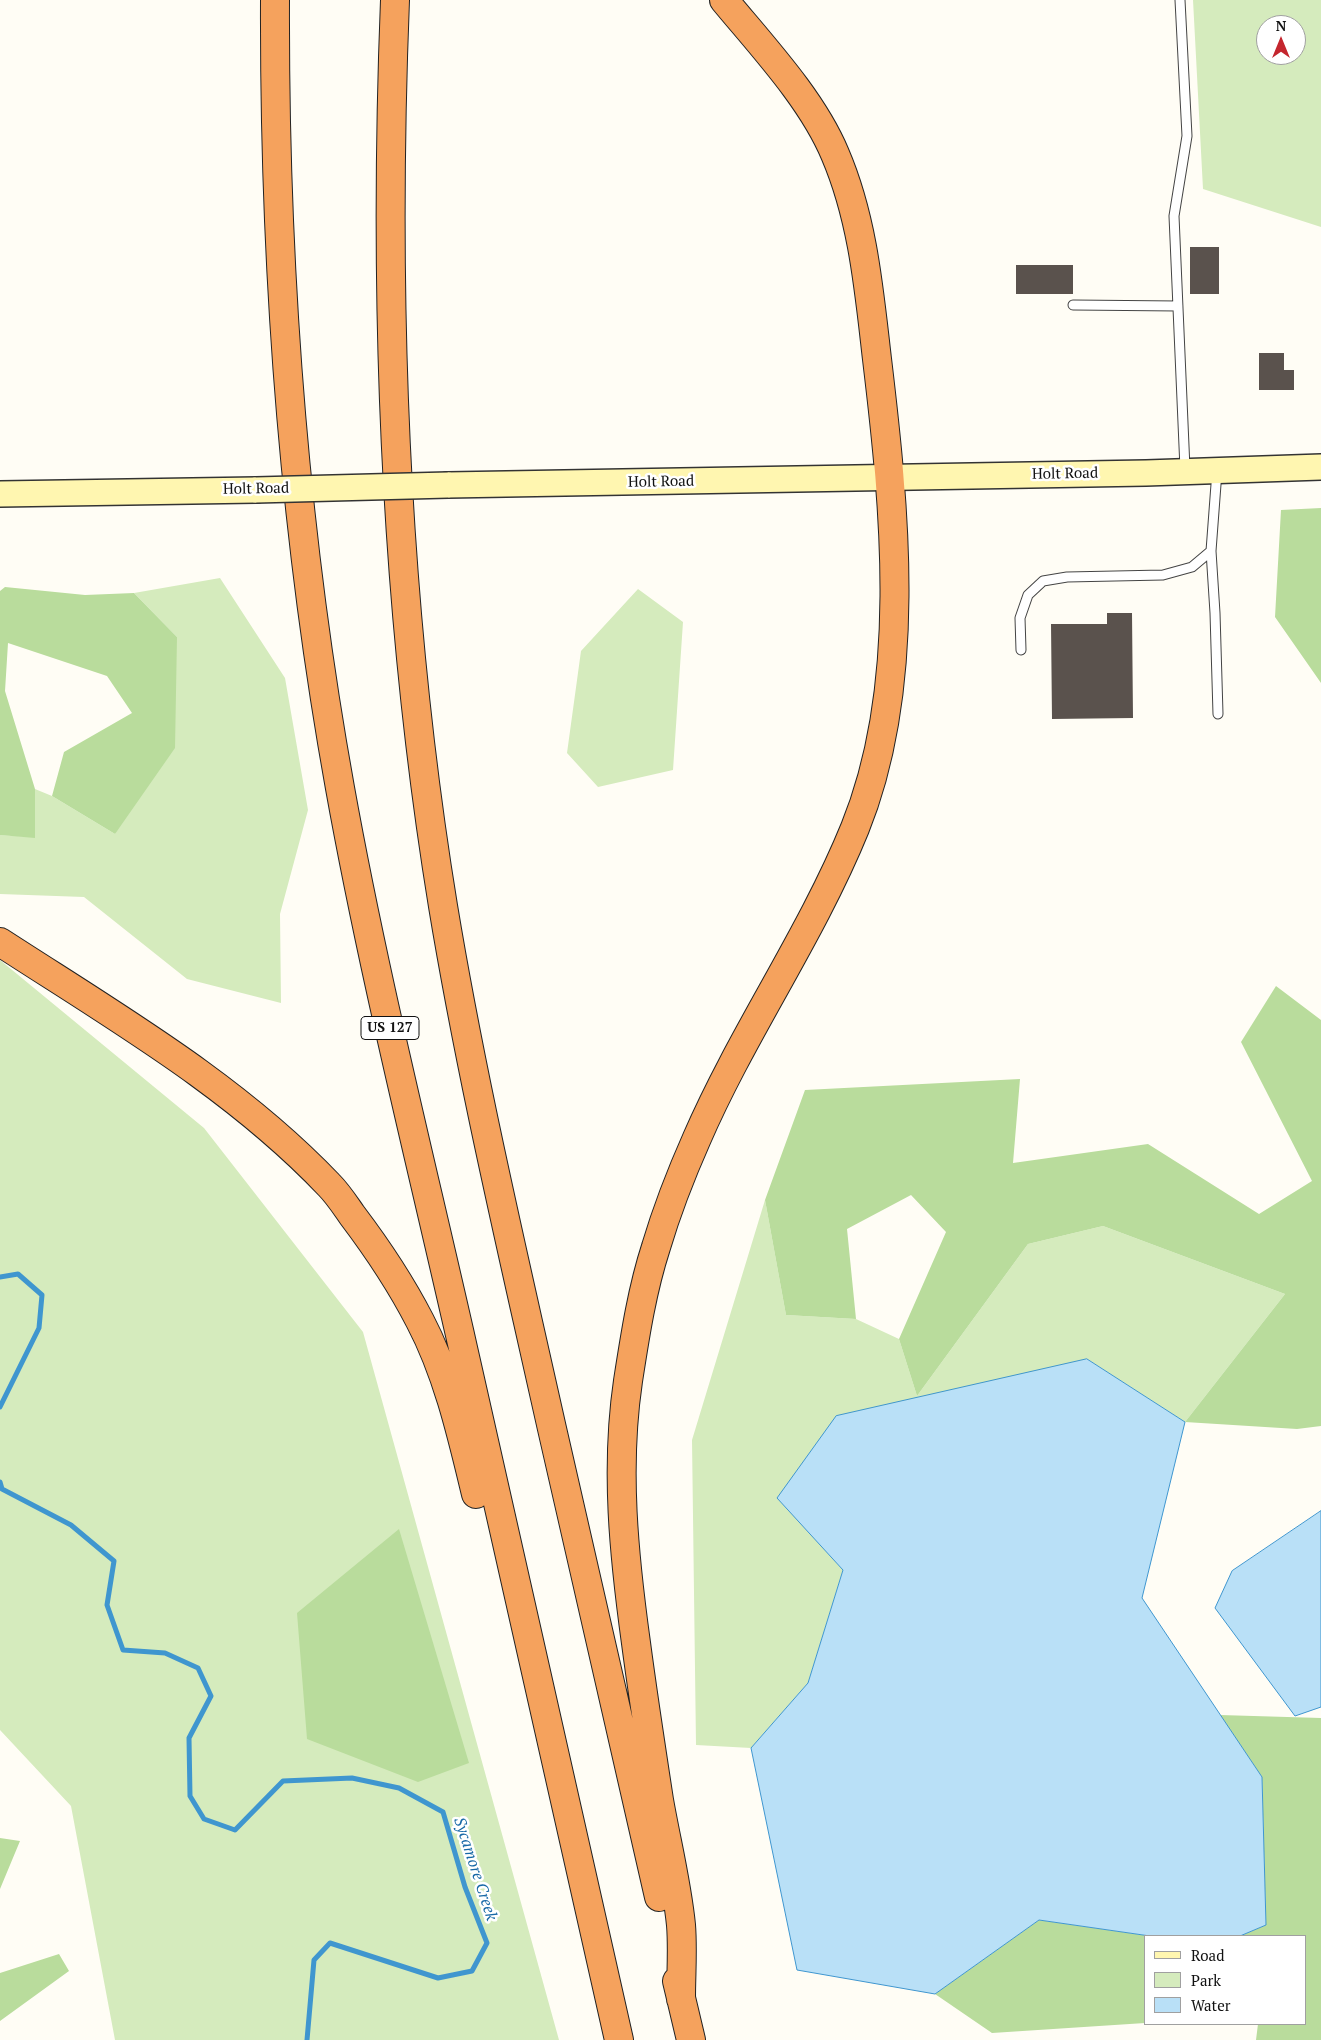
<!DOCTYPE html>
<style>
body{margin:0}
#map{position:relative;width:1321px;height:2040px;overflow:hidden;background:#fffdf5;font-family:"PT Serif",serif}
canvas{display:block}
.legend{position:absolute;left:1144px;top:1935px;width:162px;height:90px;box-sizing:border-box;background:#fff;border:1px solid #a0a0a0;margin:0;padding:6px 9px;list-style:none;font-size:15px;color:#111}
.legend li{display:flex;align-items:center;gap:10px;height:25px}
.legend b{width:25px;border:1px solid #a0a0a0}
.north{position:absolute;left:1256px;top:15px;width:50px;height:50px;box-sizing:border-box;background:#fff;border:1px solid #a0a0a0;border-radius:50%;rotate:0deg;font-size:14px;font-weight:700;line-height:20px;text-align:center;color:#111}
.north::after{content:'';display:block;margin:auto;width:18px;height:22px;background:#c4262e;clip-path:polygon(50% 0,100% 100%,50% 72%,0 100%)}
</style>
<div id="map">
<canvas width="1321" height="2040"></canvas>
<ul class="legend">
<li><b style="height:6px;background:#fff6b0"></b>Road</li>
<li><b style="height:14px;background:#d5ebbd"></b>Park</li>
<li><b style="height:14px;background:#b9e0f7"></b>Water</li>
</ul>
<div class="north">N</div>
</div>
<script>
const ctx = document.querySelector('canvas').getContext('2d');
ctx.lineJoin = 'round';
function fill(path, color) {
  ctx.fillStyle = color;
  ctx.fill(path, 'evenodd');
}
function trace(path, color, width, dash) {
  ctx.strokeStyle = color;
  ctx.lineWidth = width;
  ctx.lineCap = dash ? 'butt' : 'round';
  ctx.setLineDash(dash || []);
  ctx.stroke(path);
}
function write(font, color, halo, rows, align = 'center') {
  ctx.font = font + ' "PT Serif",serif';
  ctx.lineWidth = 5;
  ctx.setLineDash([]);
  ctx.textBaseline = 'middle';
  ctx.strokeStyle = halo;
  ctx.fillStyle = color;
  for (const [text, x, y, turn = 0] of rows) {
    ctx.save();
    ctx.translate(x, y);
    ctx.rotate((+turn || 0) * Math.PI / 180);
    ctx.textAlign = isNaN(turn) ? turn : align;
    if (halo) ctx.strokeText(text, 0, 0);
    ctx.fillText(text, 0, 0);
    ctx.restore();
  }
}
const green = new Path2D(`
 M1193 0H1321V227L1203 189ZM1266 25H1296V55H1266Z
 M220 578 285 678 308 810 280 914 281 1003 187 979 84 897 0 894V835L35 837V789L52 796 115 834 177 637 134 593Z
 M638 589 683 622 673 770 598 787 567 753 581 651Z
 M0 960 204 1128 363 1332 559 2040H115L71 1806 0 1730Z
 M765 1200 786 1315 856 1319 899 1339 917 1396 1028 1244 1103 1226 1285 1294 1185 1422 1087 1359 778 1498 843 1570 808 1683 751 1748 696 1745 692 1440Z`);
const forest = new Path2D(`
 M1321 508V683L1275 617 1281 510Z
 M5 587 85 595 134 593 177 637 175 748 115 834 52 796 64 752 132 713 107 676 8 643 5 691 35 789V838L0 835V591Z
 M1276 986 1321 1020V1426L1297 1429 1185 1422 1285 1294 1103 1226 1028 1244 917 1396 899 1339 946 1232 911 1195 847 1229 856 1319 786 1315 765 1200 805 1090 1020 1079 1013 1163 1148 1144 1259 1214 1312 1181 1241 1042Z
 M399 1529 469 1763 418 1782 307 1739 297 1613Z
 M1220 1715 1321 1718V2040H1256L1258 2024H1305V1936H1240L1266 1925 1262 1777Z
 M0 1838 20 1841 0 1889Z
 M1039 1920 1150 1936H1145V2023L992 2033 935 1994Z
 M59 1954 69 1971 0 2021V1973Z`);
const water = new Path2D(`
 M1087 1359 1185 1422 1142 1598 1262 1777 1266 1925 1240 1936H1150L1039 1920 935 1994 797 1970 751 1748 808 1683 843 1570 777 1498 836 1416Z
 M1321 1511V1707L1295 1716 1215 1608 1232 1571Z`);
const stream = new Path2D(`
 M0 1277 18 1274 42 1295 39 1328 0 1407
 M0 1482 2 1489 71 1525 114 1561 107 1605 123 1650 165 1653 198 1668 211 1696 189 1738 190 1796 204 1819 235 1830 283 1781 352 1778 399 1788 443 1812 465 1887 487 1943 472 1971 438 1978 330 1943 314 1960 307 2040`);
const building = new Path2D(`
 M1190 247H1219V294H1190Z
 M1016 265H1073V294H1016Z
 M1259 353H1284V370H1294V390H1259Z
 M1107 613H1132L1133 718 1052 719 1051 624H1107Z`);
const lane = new Path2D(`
 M1180 0 1187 136 1174 216 1185 469
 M1073 305 1178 306
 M1211 551 1215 613 1218 714
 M1021 650 1020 618 1028 595 1043 581 1067 577 1163 575 1192 567 1211 551 1217 471`);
const secondary = new Path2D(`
 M448 485 1146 473 1321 467
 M0 494 256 490`);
const highway = new Path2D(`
 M275 0C274 264 293 528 340 788 374 977 421 1162 463 1348 515 1579 566 1810 619 2040
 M395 0C383 303 394 606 443 906 466 1045 497 1184 528 1322 571 1514 615 1706 659 1897
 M0 942C114 1016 235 1086 329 1185 338 1194 345 1205 352 1215 377 1248 401 1284 420 1321 448 1374 462 1436 476 1494
 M677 1981 691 2040
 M681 1999C681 1974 683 1949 681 1925 677 1884 666 1840 659 1800 651 1748 643 1696 636 1643 624 1556 615 1469 628 1381 635 1336 642 1290 656 1247 667 1210 681 1174 697 1138 743 1032 811 936 855 828 913 685 895 509 877 359 869 290 863 219 835 154 812 99 762 46 724 0`);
const secondaryBridge = new Path2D(`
 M256 490 448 485`);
const shields = [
 [390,1028,58]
];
const shieldNames = [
 ["US 127",390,1028]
];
const streetNames = [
 ["Holt Road",1065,474,-1],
 ["Holt Road",661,482,-1],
 ["Holt Road",256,489,-1]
];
const waterNames = [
 ["Sycamore Creek",475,1869,72]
];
fill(green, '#d5ebbd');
fill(forest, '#b9dc9c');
fill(water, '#b9e0f7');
trace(water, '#3f96cf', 1);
trace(stream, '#3f96cf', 5);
fill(building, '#5a524d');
trace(lane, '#444', 11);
trace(secondary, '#333', 28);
trace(highway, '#222', 30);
trace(lane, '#fff', 9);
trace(secondary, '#fff6b0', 25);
trace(highway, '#f5a25d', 28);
trace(secondaryBridge, '#333', 28, []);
trace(secondaryBridge, '#fff6b0', 25);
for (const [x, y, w] of shields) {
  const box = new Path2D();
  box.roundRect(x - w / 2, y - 11.5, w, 23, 4);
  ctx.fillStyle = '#fff';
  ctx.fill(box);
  trace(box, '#111', 1);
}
write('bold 14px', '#111', null, shieldNames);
write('15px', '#111', '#fff', streetNames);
write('italic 16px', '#1768a6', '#fff', waterNames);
</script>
